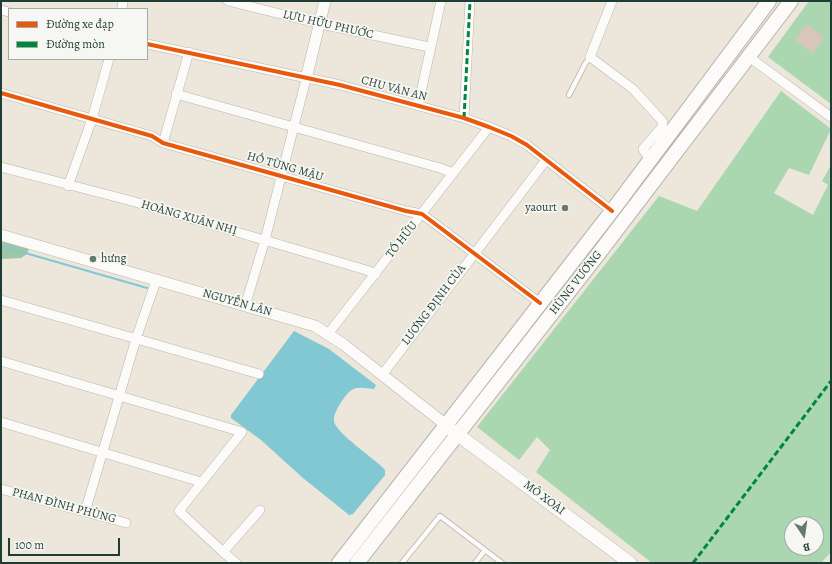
<!DOCTYPE html>
<meta charset="utf-8">
<style>
body{margin:0}
#map{position:relative;width:832px;height:564px;overflow:hidden;background:#ece6db;font-family:Alegreya,serif}
canvas{display:block}
.frame{position:absolute;inset:0;border:2px solid #1f3d34;pointer-events:none}
.legend{position:absolute;left:8px;top:8px;width:140px;height:52px;box-sizing:border-box;background:#f6f6f2;border:1px solid #a0aca6;margin:0;padding:5px 7px;list-style:none;font-size:12px;color:#1f3d34}
.legend li{display:flex;align-items:center;gap:8px;height:20px}
.legend b{width:20px;border:1px solid #a0aca6}
.north{position:absolute;left:784px;top:516px;width:40px;height:40px;box-sizing:border-box;background:#f6f6f2;border:1px solid #a0aca6;border-radius:50%;rotate:167deg;font-size:11px;font-weight:700;line-height:16px;text-align:center;color:#1f3d34}
.north::after{content:'';display:block;margin:auto;width:14px;height:18px;background:#67786e;clip-path:polygon(50% 0,100% 100%,50% 72%,0 100%)}
.scale{position:absolute;left:8px;top:538px;width:112px;height:18px;box-sizing:border-box;border:2px solid #1f3d34;border-top:0;padding-left:5px;font-size:12px;line-height:14px;white-space:nowrap;color:#1f3d34;-webkit-text-stroke:3px #f6f6f2;paint-order:stroke}
</style>
<div id="map">
<canvas width="832" height="564"></canvas>
<div class="frame"></div>
<ul class="legend">
<li><b style="height:5px;background:#e8590c"></b>Đường xe đạp</li>
<li><b style="height:5px;background:#00873e"></b>Đường mòn</li>
</ul>
<div class="north">B</div>
<div class="scale">100 m</div>
</div>
<script>
const ctx = document.querySelector('canvas').getContext('2d');
ctx.lineJoin = 'round';
function fill(path, color) {
  ctx.fillStyle = color;
  ctx.fill(path, 'evenodd');
}
function trace(path, color, width, dash) {
  ctx.strokeStyle = color;
  ctx.lineWidth = width;
  ctx.lineCap = dash ? 'butt' : 'round';
  ctx.setLineDash(dash || []);
  ctx.stroke(path);
}
function write(font, color, halo, rows, align = 'center') {
  ctx.font = font + ' Alegreya,serif';
  ctx.lineWidth = 3.5;
  ctx.setLineDash([]);
  ctx.textBaseline = 'middle';
  ctx.strokeStyle = halo;
  ctx.fillStyle = color;
  for (const [text, x, y, turn = 0] of rows) {
    ctx.save();
    ctx.translate(x, y);
    ctx.rotate((+turn || 0) * Math.PI / 180);
    ctx.textAlign = isNaN(turn) ? turn : align;
    if (halo) ctx.strokeText(text, 0, 0);
    ctx.fillText(text, 0, 0);
    ctx.restore();
  }
}
const green = new Path2D(`
 M809 1H831V104L768 57Z
 M781 91 831 129 809 175 789 168 774 193 813 215 828 185 822 181 831 165V552L821 563H652L536 472 550 450 537 437 519 460 477 427 659 196 697 211ZM792 524H816V548H792Z`);
const forest = new Path2D(`
 M1 240 29 248 27 254 21 258 1 259Z`);
const water = new Path2D(`
 M294 331 329 349 376 385 374 389C357 387 352 385 342 401 339 405 333 415 334 421 335 433 376 459 385 470V475L353 514 349 515 303 478 261 440 231 418V415Z`);
const stream = new Path2D(`
 M1 246 147 288`);
const building = new Path2D(`
 M806 24 824 37 813 53 795 40Z`);
const service = new Path2D(`
 M569 95 585 64 590 57
 M402 563 440 516 502 563
 M475 563 485 550`);
const minor = new Path2D(`
 M228 1 321 24 429 47
 M612 1 590 57 633 89 663 122 662 127 643 149 650 160
 M122 9 123 1
 M1 10 9 12
 M147 44 340 85 464 118 489 127 511 136 527 145 612 211
 M749 57 831 117
 M1 93 152 136 163 143 406 211 422 214 540 303
 M176 94 440 168 453 173
 M418 106 441 1
 M464 118 470 1
 M163 143 189 52
 M1 167 128 200 366 270 376 274
 M68 186 92 119 109 59
 M1 300 259 374
 M245 306 265 240 306 79
 M328 334 489 127
 M1 361 242 432 179 511 223 552 260 510
 M382 375 546 160
 M1 422 201 482
 M1 489 126 523
 M85 512 136 339 156 281
 M223 552 236 563`);
const tertiary = new Path2D(`
 M306 79 325 1
 M1 235 315 326 343 344 446 425`);
const secondary = new Path2D(`
 M449 428 630 563`);
const primary = new Path2D(`
 M339 563 612 211 769 1
 M357 563 596 257 791 1`);
const quiet = new Path2D(`
 M464 118 470 1
 M693 563 831 381`);
const cycleway = new Path2D(`
 M147 44 340 85 464 118 489 127 511 136 527 145 612 211
 M1 93 152 136 163 143 406 211 422 214 540 303`);
const markers = [
 [565,208,4,"#67786e"],
 [93,259,4,"#67786e"]
];
const streetNames = [
 ["LƯU HỮU PHƯỚC",328,25,13],
 ["CHU VĂN AN",394,89,15],
 ["HỒ TÙNG MẬU",285,167,16],
 ["HOÀNG XUÂN NHỊ",189,218,16],
 ["TỐ HỮU",402,240,-52],
 ["HÙNG VƯƠNG",576,283,-52],
 ["NGUYỄN LÂN",237,303,16],
 ["LƯƠNG ĐỊNH CỦA",434,305,-53],
 ["MÔ XOÀI",544,498,37],
 ["PHAN ĐÌNH PHÙNG",64,506,15]
];
const poiNames = [
 ["yaourt",557,208],
 ["hưng",101,259,"left"]
];
fill(green, '#aad6b0');
fill(forest, '#9ec7a5');
fill(water, '#81c8d3');
trace(stream, '#81c8d3', 2);
fill(building, '#d7c6b9');
trace(service, '#b6b6ae', 6);
trace(minor, '#b6b6ae', 10);
trace(tertiary, '#b6b6ae', 12);
trace(secondary, '#b6b6ae', 14);
trace(primary, '#b6b6ae', 16);
trace(service, '#fcfbfa', 4.5);
trace(minor, '#fcfbfa', 9);
trace(tertiary, '#fcfbfa', 11);
trace(secondary, '#fcfbfa', 13);
trace(primary, '#fcfbfa', 14);
trace(quiet, '#00873e', 3, [6, 3]);
trace(cycleway, '#e8590c', 4);
for (const [x, y, r, color] of markers) {
  const dot = new Path2D();
  dot.arc(x, y, r, 0, 2 * Math.PI);
  ctx.fillStyle = color;
  ctx.fill(dot);
  trace(dot, '#f6f6f2', 1.5);
}
write('12px', '#1f3d34', '#f6f6f2', streetNames);
write('12px', '#1f3d34', '#f6f6f2', poiNames, 'right');
</script>
